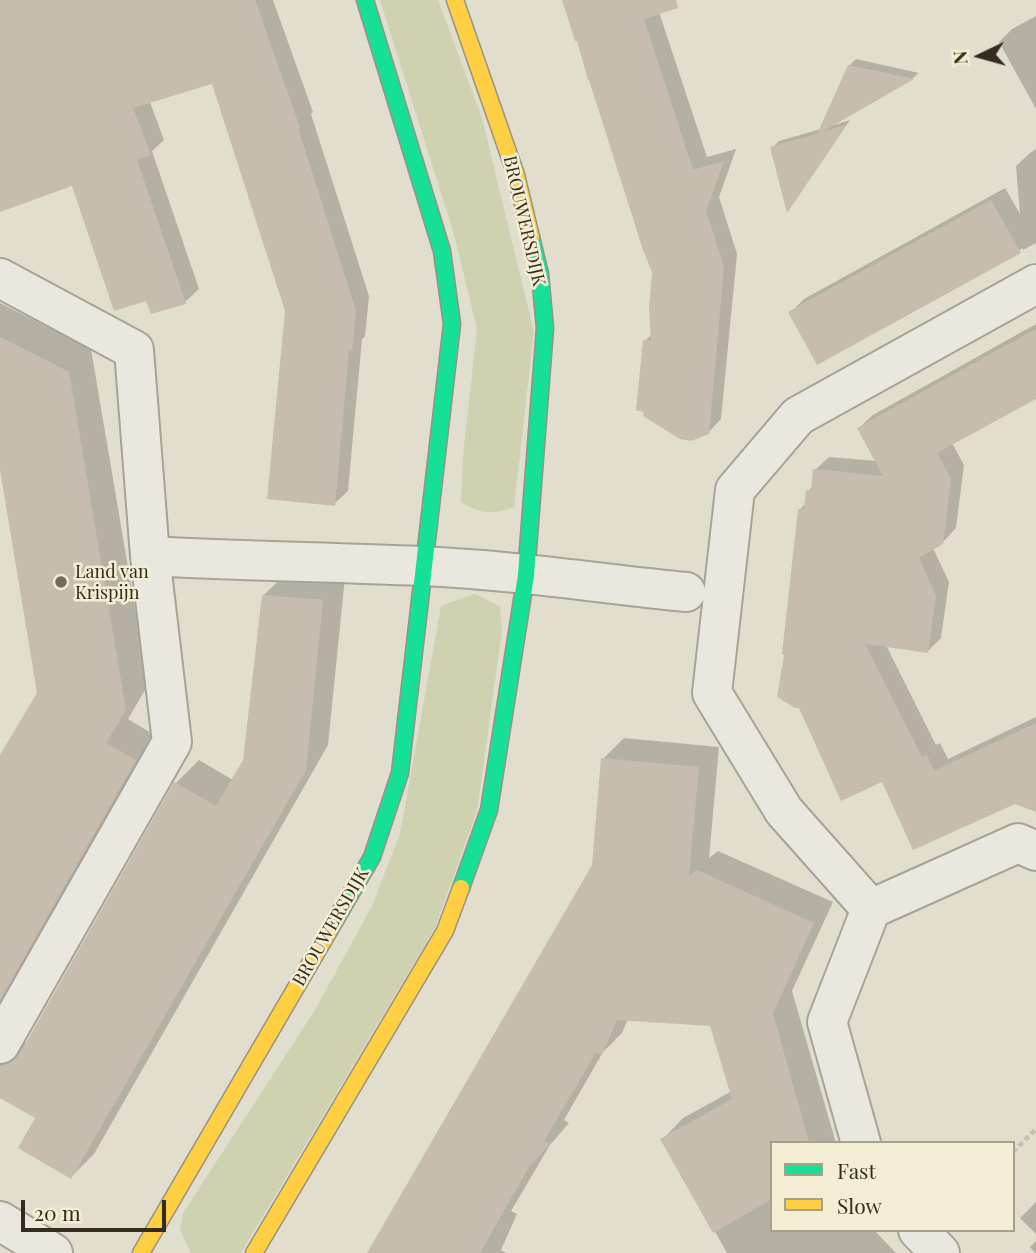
<!DOCTYPE html>
<style>
body{margin:0}
#map{position:relative;width:1036px;height:1253px;overflow:hidden;background:#e2decd;font-family:"Playfair Display",serif}
canvas{display:block}
.legend{position:absolute;left:770px;top:1141px;width:245px;height:91px;box-sizing:border-box;background:#f3eed3;border:2px solid #a7a08b;margin:0;padding:9px 12px;list-style:none;font-size:21px;color:#352c1f}
.legend li{display:flex;align-items:center;gap:14px;height:35px}
.legend b{width:35px;border:2px solid #a7a08b}
.north{position:absolute;left:945px;top:21px;width:70px;height:70px;-webkit-text-stroke:5px #f3eed3;paint-order:stroke;rotate:265deg;font-size:19px;font-weight:700;line-height:28px;text-align:center;color:#352c1f}
.north::after{content:'';display:block;margin:auto;width:24px;height:32px;background:#352c1f;clip-path:polygon(50% 0,100% 100%,50% 72%,0 100%)}
.scale{position:absolute;left:21px;top:1200px;width:145px;height:32px;box-sizing:border-box;border:4px solid #352c1f;border-top:0;padding-left:9px;font-size:21px;line-height:24px;white-space:nowrap;color:#352c1f;-webkit-text-stroke:5px #f3eed3;paint-order:stroke}
</style>
<div id="map">
<canvas width="1036" height="1253"></canvas>
<ul class="legend">
<li><b style="height:9px;background:#16e098"></b>Fast</li>
<li><b style="height:9px;background:#ffcf43"></b>Slow</li>
</ul>
<div class="north">N</div>
<div class="scale">20 m</div>
</div>
<script>
const ctx = document.querySelector('canvas').getContext('2d');
ctx.lineJoin = 'round';
function fill(path, color) {
  ctx.fillStyle = color;
  ctx.fill(path, 'evenodd');
}
function trace(path, color, width, dash) {
  ctx.strokeStyle = color;
  ctx.lineWidth = width;
  ctx.lineCap = dash ? 'butt' : 'round';
  ctx.setLineDash(dash || []);
  ctx.stroke(path);
}
function write(font, color, halo, rows, align = 'center') {
  ctx.font = font + ' "Playfair Display",serif';
  ctx.lineWidth = 5;
  ctx.setLineDash([]);
  ctx.textBaseline = 'middle';
  ctx.strokeStyle = halo;
  ctx.fillStyle = color;
  for (const [text, x, y, turn = 0] of rows) {
    ctx.save();
    ctx.translate(x, y);
    ctx.rotate((+turn || 0) * Math.PI / 180);
    ctx.textAlign = isNaN(turn) ? turn : align;
    if (halo) ctx.strokeText(text, 0, 0);
    ctx.fillText(text, 0, 0);
    ctx.restore();
  }
}
const green = new Path2D(`
 M380 0H438L482 118 534 332 514 507C492 515 481 514 461 502L463 456 477 329 454 234Z
 M475 594 500 606 502 631 477 811 435 928 241 1253H191L180 1230 183 1213 315 1010 372 906 400 834 441 606Z`);
const shadow = new Path2D(`
 M0 0H273L313 112 311 114 369 296 365 336 362 339 348 491 334 504 286 310 213 82 150 102 164 140 152 151 199 289 185 302 148 299 73 183 0 210Z
 M563 0H655L707 157 736 149 719 197 737 254 721 419 708 433 645 341 653 333 654 272 578 39Z
 M1036 16V109L999 42 1012 29Z
 M856 59 919 73 913 78 834 123V125L850 120 793 204 788 210 772 148 779 141 821 129 849 66Z
 M1036 149V243L1023 250V248L818 363 790 313 804 299 1005 188 1020 214 1016 166 1030 153Z
 M0 303 91 349 148 685 128 719 158 737 12 1040 25 1043 28 1042 176 783 199 760 233 780 245 761 264 595 287 572 345 577 328 745 94 1154 71 1177 37 1118 0 1096V759L39 693 0 460Z
 M1036 324V396L952 443 964 465 956 528 942 543 933 548 949 582 941 638 928 651 886 645 936 745 940 743 948 759 1036 717V811L1014 803 883 779 786 654 800 509 806 503 808 491 814 485 815 470 829 457 877 461 859 428 873 415Z
 M624 738 719 747 709 858 718 851 833 902 792 991 836 1143H772V1230H874L896 1253H727L663 1139 683 1118 732 1091 712 1024 628 1019 622 1033 603 1052 564 1120 569 1123 550 1145 511 1211 517 1214 501 1250 506 1253H369L594 865 603 759Z
 M1036 1202V1234L1020 1218Z
 M1036 1241V1253H1035L1030 1247Z`);
const building = new Path2D(`
 M0 0H255L300 128H298L356 311 352 352 349 350 335 506 267 499 285 311 212 84 133 108 151 155 137 160 186 304 151 314 146 301 114 311 72 186 0 212Z
 M562 0H676L678 8 644 19 693 170 724 161 706 211 724 267 709 434 691 441 680 439 643 416 644 412 636 410 643 340 651 341 649 309 652 272 643 250 589 80H588L577 41H575Z
 M848 65 914 79 822 132 846 125 787 213 770 147 817 134Z
 M991 200 1021 253 817 365 788 312Z
 M1036 329V399L937 453 951 479 943 544 919 558 936 596 928 653 865 644 922 757 927 755 934 771 1036 723V812L1015 804 913 850 882 782 841 801 799 708H795L777 697 784 655 782 654 798 509H804L806 490 811 491 813 469 883 476 857 428Z
 M0 337 69 372 126 710 106 743 136 760 0 1000V755L37 693 0 470Z
 M262 595 323 600 306 770 71 1179 18 1148 35 1118 0 1098V1066L10 1063 19 1055 174 782 216 806 243 760Z
 M601 758 699 767 689 876 697 870 814 923 773 1013 809 1143H772V1199L713 1233 660 1139 732 1099 710 1026 617 1020 602 1055 596 1052 544 1141 550 1144 529 1167 480 1253H367L592 865Z`);
const path = new Path2D(`
 M1013 1152 1036 1129`);
const street = new Path2D(`
 M0 278 134 350 150 556C240 561 331 562 421 566 510 570 598 583 686 592
 M871 909 784 811 712 693 735 490 798 416 1036 284
 M0 1044 172 742 150 556
 M861 1143 827 1022 871 909 1018 843 1036 851
 M0 1221 53 1253
 M918 1230 940 1253`);
const fast = new Path2D(`
 M461 888 489 810 526 575 545 328 540 274 531 237
 M329 931 372 857 400 773 452 324 442 251 365 0`);
const slow = new Path2D(`
 M455 0 516 175 531 237
 M141 1253 329 931
 M254 1253 445 931 461 888`);
const markers = [
 [61,582,7,"#726a5c"]
];
const streetNames = [
 ["BROUWERSDIJK",524,221,77],
 ["BROUWERSDIJK",331,927,-60]
];
const poiNames = [
 ["Land van",75,572],
 ["Krispijn",75,593]
];
fill(green, '#ced2b0');
fill(shadow, '#0003');
fill(building, '#c6bdae');
trace(street, '#a8a396', 42);
trace(fast, '#979286', 19);
trace(slow, '#979286', 19);
trace(path, '#c3bfb5', 4.5, [5, 3.5]);
trace(street, '#eae8de', 38);
trace(fast, '#16e098', 16);
trace(slow, '#ffcf43', 16);
for (const [x, y, r, color] of markers) {
  const dot = new Path2D();
  dot.arc(x, y, r, 0, 2 * Math.PI);
  ctx.fillStyle = color;
  ctx.fill(dot);
  trace(dot, '#f3eed3', 2.5);
}
write('18px', '#352c1f', '#f3eed3', streetNames);
write('18px', '#352c1f', '#f3eed3', poiNames, 'left');
</script>
